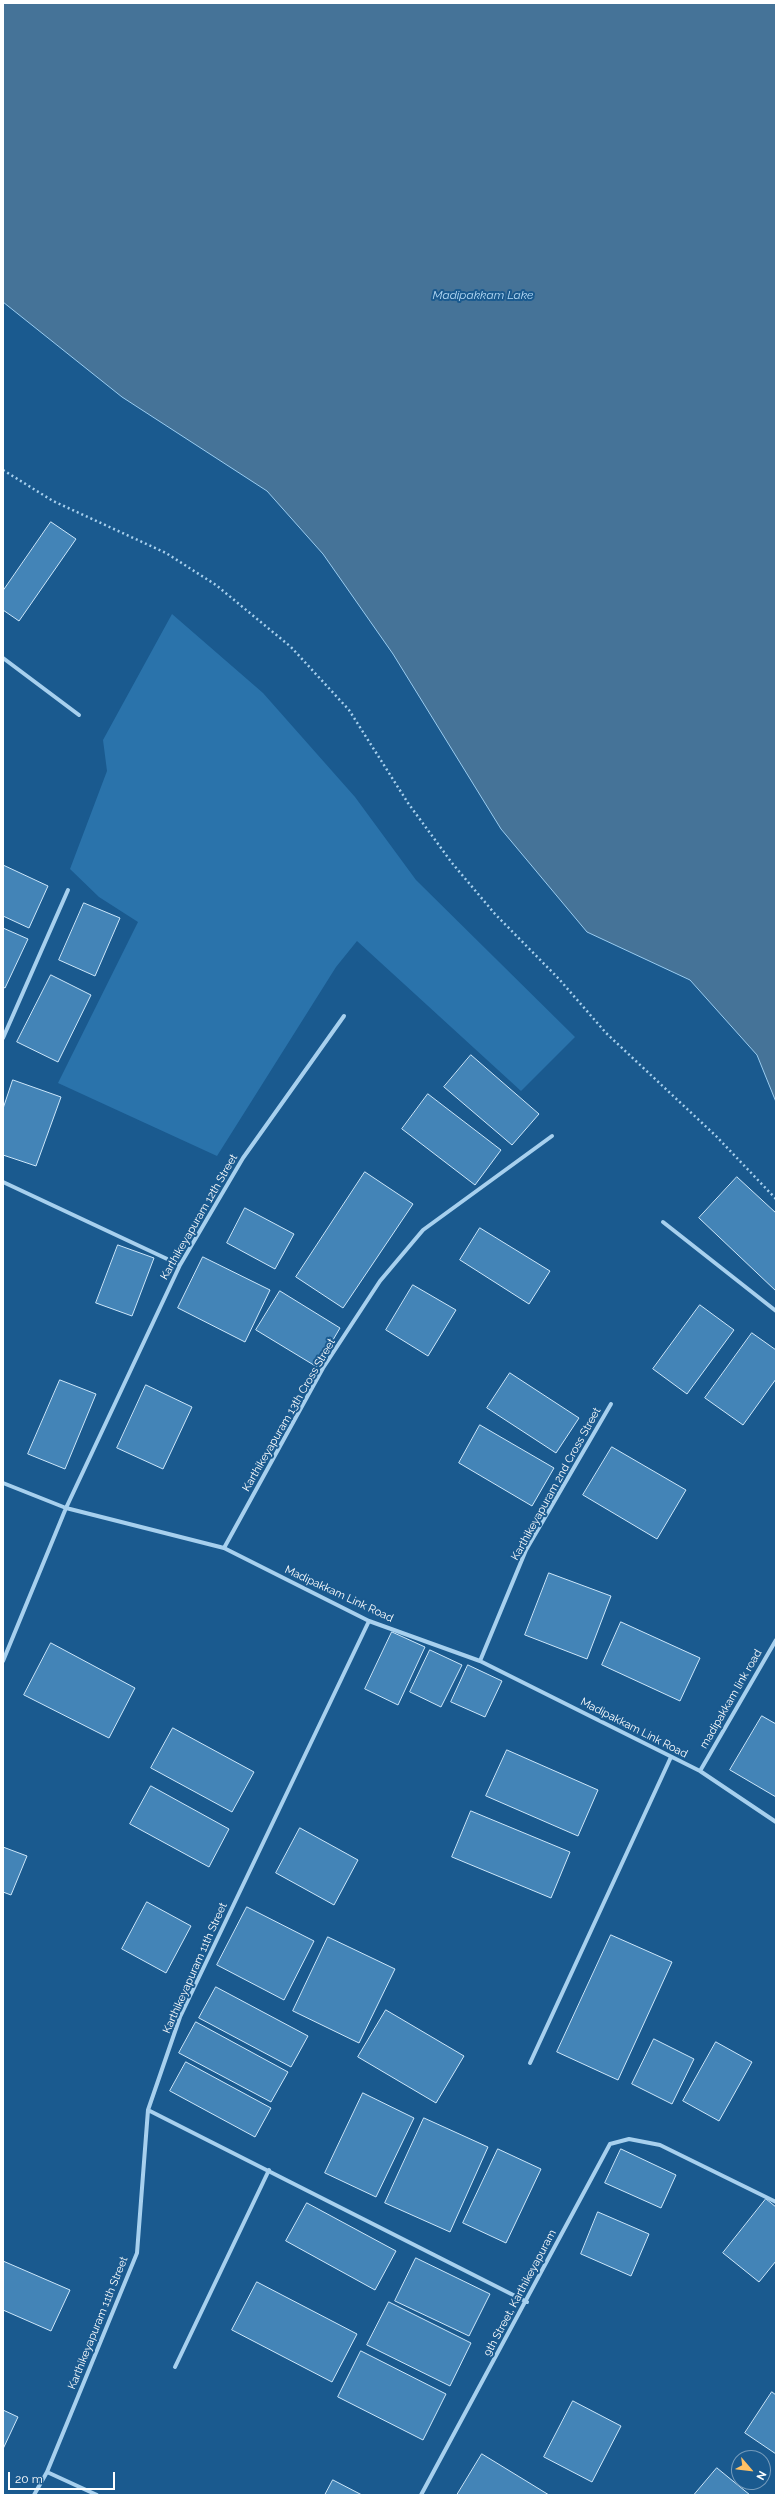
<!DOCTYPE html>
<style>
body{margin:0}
#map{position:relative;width:779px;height:2498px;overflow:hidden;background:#1a5a8f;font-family:Raleway,sans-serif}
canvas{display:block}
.frame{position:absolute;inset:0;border:4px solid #fff;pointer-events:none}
.north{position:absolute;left:731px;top:2450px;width:40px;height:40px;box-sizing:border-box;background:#1a5a8f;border:1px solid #769cbc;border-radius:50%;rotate:118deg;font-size:11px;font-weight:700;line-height:16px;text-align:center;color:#fff}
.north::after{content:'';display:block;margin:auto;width:14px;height:18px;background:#ffc165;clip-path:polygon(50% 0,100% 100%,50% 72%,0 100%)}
.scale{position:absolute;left:8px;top:2472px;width:107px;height:18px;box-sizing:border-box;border:2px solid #fff;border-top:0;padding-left:5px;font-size:12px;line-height:14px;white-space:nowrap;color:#fff;-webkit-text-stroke:3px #1a5a8f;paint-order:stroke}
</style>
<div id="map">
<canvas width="779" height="2498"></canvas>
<div class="frame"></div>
<div class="north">N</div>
<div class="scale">20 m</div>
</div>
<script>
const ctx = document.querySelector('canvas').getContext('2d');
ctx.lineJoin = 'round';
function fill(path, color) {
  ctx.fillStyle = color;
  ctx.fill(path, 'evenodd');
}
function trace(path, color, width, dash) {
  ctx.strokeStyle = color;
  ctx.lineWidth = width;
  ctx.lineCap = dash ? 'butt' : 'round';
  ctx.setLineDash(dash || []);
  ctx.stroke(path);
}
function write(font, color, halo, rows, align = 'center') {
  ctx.font = font + ' Raleway,sans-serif';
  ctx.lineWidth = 4;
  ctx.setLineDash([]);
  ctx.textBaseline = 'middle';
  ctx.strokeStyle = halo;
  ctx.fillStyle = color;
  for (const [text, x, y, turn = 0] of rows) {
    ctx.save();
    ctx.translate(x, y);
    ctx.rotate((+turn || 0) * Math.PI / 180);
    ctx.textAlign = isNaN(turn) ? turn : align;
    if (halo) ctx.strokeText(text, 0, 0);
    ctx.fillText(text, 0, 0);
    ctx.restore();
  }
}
const green = new Path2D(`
 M172 614 263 693 355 797 416 880 575 1037 521 1091 357 941 336 967 217 1156 58 1083 138 922 99 897 70 869 107 771 103 740Z`);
const water = new Path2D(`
 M3 3H776V1102L757 1055 690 980 587 932 501 829 393 654 323 554 267 491 122 397 3 302Z`);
const building = new Path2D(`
 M51 522 76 539 19 621 3 610V591Z
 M3 865 48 886 29 928 3 916Z
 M84 903 120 918 95 976 59 960Z
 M3 928 28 939 5 988 3 987Z
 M51 975 91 995 58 1062 17 1042Z
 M471 1055 539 1114 512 1145 444 1087Z
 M13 1080 61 1097 36 1166 3 1155V1109Z
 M428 1094 501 1150 475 1185 402 1129Z
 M365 1172 413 1204 343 1308 296 1277Z
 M737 1177 776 1213V1291L699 1218Z
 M245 1208 294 1234 275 1269 227 1243Z
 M480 1228 550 1271 529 1304 460 1260Z
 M118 1245 154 1258 132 1316 96 1303Z
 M203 1257 270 1290 245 1342 178 1308Z
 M413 1285 456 1310 428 1356 386 1330Z
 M280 1291 340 1328 317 1367 256 1330Z
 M700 1305 734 1330 687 1394 653 1369Z
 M752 1333 776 1350V1379L743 1425 705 1398Z
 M510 1373 579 1418 556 1453 487 1408Z
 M60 1380 96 1394 65 1469 28 1454Z
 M146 1385 192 1407 163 1469 117 1448Z
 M480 1425 554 1468 532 1506 459 1463Z
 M612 1447 686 1490 657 1539 583 1495Z
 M549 1573 611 1596 587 1659 525 1635Z
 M621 1622 700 1658 680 1701 602 1665Z
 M392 1632 425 1647 398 1705 365 1689Z
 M51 1643 135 1688 109 1738 24 1695Z
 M430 1650 462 1665 441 1707 410 1692Z
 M468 1665 502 1681 485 1717 451 1702Z
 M762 1716 776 1724V1797L730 1770Z
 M173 1728 254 1772 232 1812 151 1768Z
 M507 1750 598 1790 578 1836 486 1796Z
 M151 1786 229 1829 209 1867 130 1824Z
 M471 1811 570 1852 551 1898 452 1857Z
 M300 1828 358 1860 334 1905 276 1873Z
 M3 1847 27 1856 11 1895 3 1892Z
 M147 1902 191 1926 166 1973 122 1949Z
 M247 1907 314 1941 284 2000 217 1965Z
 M611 1935 672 1962 618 2080 557 2052Z
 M328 1937 395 1969 359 2043 293 2011Z
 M216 1987 308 2036 291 2067 199 2018Z
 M386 2010 464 2056 436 2103 358 2057Z
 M196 2022 288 2072 271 2102 179 2053Z
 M654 2039 694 2059 672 2104 632 2084Z
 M716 2042 752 2062 719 2121 683 2101Z
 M186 2062 271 2108 255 2137 170 2091Z
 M363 2093 414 2118 376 2197 325 2173Z
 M424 2118 488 2147 450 2232 385 2203Z
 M498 2149 541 2169 506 2243 463 2223Z
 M621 2149 676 2175 661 2208 605 2183Z
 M766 2199 776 2207V2261L759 2282 723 2253Z
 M307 2203 396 2251 375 2290 286 2241Z
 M598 2212 649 2234 631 2276 581 2254Z
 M416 2258 490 2294 469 2336 395 2301Z
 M3 2261 70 2290 51 2331 3 2310Z
 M257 2282 357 2334 332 2382 232 2330Z
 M389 2302 471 2343 450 2386 367 2345Z
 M361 2351 446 2394 423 2440 338 2397Z
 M772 2392 776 2395V2454L745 2433Z
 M573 2401 621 2426 592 2482 544 2457Z
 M3 2410 18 2417 3 2449Z
 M482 2454 549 2495H457Z
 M717 2468 750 2495H694Z
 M333 2480 362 2495H325Z`);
const path = new Path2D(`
 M3 470 53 501 166 553 216 585 291 647 349 710 408 803 452 863 495 914 559 979 606 1033 716 1136 776 1199`);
const street = new Path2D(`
 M3 658 79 715
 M3 1038 68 890
 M3 1182 180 1265
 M663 1222 776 1311
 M3 1483 66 1508 224 1548 369 1621 480 1661 700 1771 776 1822
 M224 1548 323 1368 380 1281 423 1230 552 1136
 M3 1661 66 1508 180 1265 243 1158 344 1016
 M480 1661 526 1550 611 1404
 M700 1771 776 1640
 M530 2063 671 1757
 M148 2110 527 2302
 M175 2367 269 2170
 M47 2472 97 2495
 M34 2495 47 2472 137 2253 148 2110 180 2017 369 1621
 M421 2495 610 2144 629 2139 660 2145 776 2202`);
const streetNames = [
 ["Karthikeyapuram 12th Street",199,1217,-60],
 ["Karthikeyapuram 13th Cross Street",289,1415,-60],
 ["Karthikeyapuram 2nd Cross Street",556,1484,-61],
 ["Madipakkam Link Road",339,1594,25],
 ["madipakkam link road",731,1699,-60],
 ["Madipakkam Link Road",634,1728,27],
 ["Karthikeyapuram 11th Street",195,1968,-66],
 ["9th Street, Karthikeyapuram",520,2293,-62],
 ["Karthikeyapuram 11th Street",98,2323,-68]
];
const waterNames = [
 ["Madipakkam Lake",483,295]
];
fill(green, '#2a73ab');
fill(water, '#457398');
trace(water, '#9accf0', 1);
fill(building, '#4384b7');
trace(building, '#cde7fa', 1);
trace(path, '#a7d0ee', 2.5, [2, 3]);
trace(street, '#a7d0ee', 4);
write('11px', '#fff', '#1a5a8f', streetNames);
write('italic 12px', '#b3d9f5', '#1a5a8f', waterNames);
</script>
